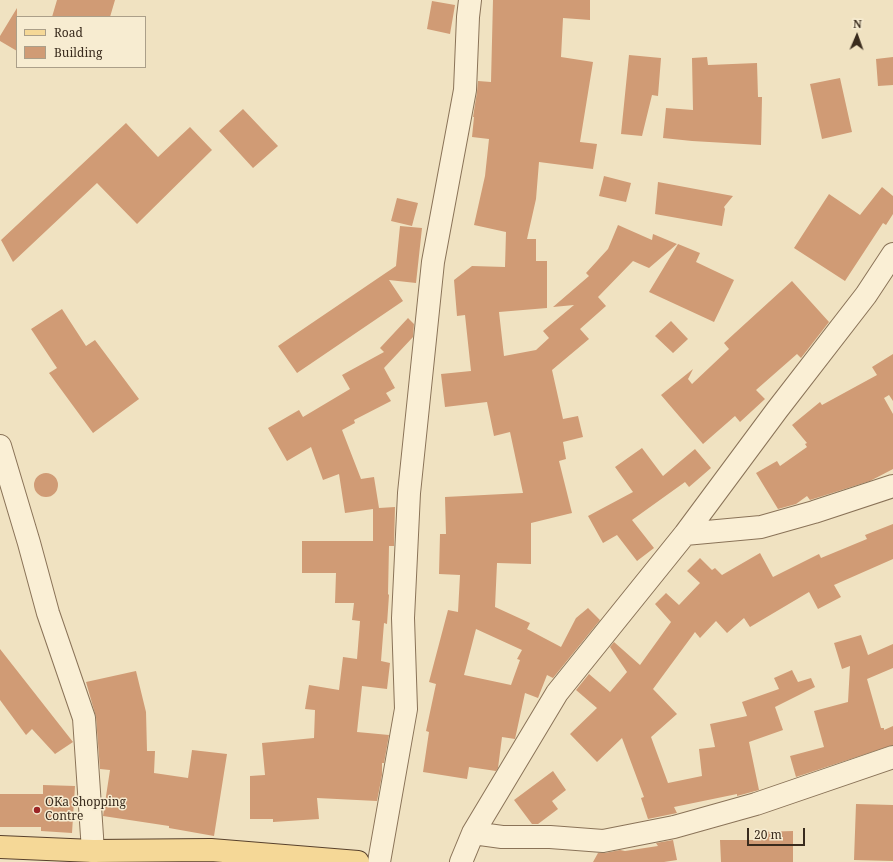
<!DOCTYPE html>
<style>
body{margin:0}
#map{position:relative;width:893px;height:862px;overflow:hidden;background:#f0e2c1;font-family:"Noto Serif",serif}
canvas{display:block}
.legend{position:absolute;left:16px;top:16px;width:130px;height:52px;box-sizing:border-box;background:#f7ecd1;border:1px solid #ab9f89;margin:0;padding:5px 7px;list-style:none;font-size:12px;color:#392b1d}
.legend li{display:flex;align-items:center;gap:8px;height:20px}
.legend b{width:20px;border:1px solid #ab9f89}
.north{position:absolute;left:837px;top:16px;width:40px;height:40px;-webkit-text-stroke:3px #f7ecd1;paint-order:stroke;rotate:2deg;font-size:11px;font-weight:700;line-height:16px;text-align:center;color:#392b1d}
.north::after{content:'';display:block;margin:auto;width:14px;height:18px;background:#392b1d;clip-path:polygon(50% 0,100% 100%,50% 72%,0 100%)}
.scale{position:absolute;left:747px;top:828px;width:58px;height:18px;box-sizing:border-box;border:2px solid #392b1d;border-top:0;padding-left:5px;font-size:12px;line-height:14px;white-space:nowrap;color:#392b1d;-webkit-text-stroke:3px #f7ecd1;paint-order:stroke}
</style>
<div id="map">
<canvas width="893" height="862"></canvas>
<ul class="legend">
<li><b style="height:5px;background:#f5d897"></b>Road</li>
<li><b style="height:11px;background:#d09b75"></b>Building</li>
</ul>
<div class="north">N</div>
<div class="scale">20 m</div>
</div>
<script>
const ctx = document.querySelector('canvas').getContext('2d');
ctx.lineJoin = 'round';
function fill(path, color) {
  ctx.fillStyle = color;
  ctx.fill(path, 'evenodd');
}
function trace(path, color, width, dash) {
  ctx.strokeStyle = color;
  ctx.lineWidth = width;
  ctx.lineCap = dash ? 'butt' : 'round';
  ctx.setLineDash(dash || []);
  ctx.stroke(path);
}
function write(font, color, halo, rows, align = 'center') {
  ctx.font = font + ' "Noto Serif",serif';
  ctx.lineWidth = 3;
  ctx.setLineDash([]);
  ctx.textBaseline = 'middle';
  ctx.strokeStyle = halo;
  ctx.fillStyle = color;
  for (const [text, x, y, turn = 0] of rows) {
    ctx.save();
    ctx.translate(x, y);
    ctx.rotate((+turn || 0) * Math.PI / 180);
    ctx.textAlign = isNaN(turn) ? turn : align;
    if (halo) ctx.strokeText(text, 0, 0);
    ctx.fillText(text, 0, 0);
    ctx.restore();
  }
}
const building = new Path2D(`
 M57 0H115L110 17H52Z
 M493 0H590V20L563 18 561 57 593 62 580 142 597 144 593 169 539 162 536 199 527 239H536V261H547V308L499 312 504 356 536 350 549 338 543 331 574 305 553 307 589 276 586 273 608 249 618 225 652 240 653 234 677 244 649 268 633 261 598 297 606 306 580 329 589 339 552 370 563 419 578 416 583 437 563 442 566 459 559 461 572 513 531 523V564L497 563 495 607 530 623 527 629 561 647 576 618 588 608 600 620 553 678 547 675 538 698 525 693 515 739 502 737 498 768 496 771 469 767 467 779 423 772 429 732 426 731 436 684 429 682 448 610 458 612 460 575 439 574 440 534H446L445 497 523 493 510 432 494 436 487 402 445 407 441 374 471 371 465 315 457 316 454 280 472 266 505 267 506 232 474 225 485 176 489 139 472 137 474 117H473L477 92 478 81 491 82ZM476 629 522 650 517 659 520 660 511 685 464 675Z
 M432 1 455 5 450 34 427 29Z
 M17 8V51L0 41V36Z
 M629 55 661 58 658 96 652 95 642 136 621 134Z
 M707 57 708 65 757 63 758 97H762L761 145 692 141 663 138 666 108 693 110 692 58Z
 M893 57V85L878 86 876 59Z
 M840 78 852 132 822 139 810 84Z
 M243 109 278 146 253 168 219 131Z
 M126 123 158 157 190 127 212 150 137 224 97 183 13 262 1 240Z
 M604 176 631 183 626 202 599 196Z
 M658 182 733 196 724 207 725 209 722 226 655 214Z
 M882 187 893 196V214L886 225 883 223 845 281 794 248 829 194 860 215Z
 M397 198 418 203 412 226 391 221Z
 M400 226 422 228 416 283 389 280 403 301 297 373 278 346 396 266Z
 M678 244 700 253 696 262 734 280 714 322 649 292Z
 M792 281 829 322 801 358 797 354 756 390 765 399 740 422 735 416 703 444 661 395 693 369 688 379 692 384 729 349 724 343Z
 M62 309 86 346 95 340 139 399 93 433 49 373 57 368 31 329Z
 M408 318 414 324 413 337 384 368 395 388 386 393 391 401 354 420 355 423 342 430 361 479 374 477 379 508 395 507 394 546H389L388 594 389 595 387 624 384 623 381 661 390 663 387 689 362 686 357 732 389 735 384 763H382V775L377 801 317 798 319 819 273 822V819H250V776L265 775 262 743 314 738 315 710 305 709 309 685 339 690 343 657 357 659 360 621 352 620 354 603H335L336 573H302V541H373V509L345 513 339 474 323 480 311 447 287 461 268 428 299 410 303 417 350 389 342 375 384 352 380 348Z
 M671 321 688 339 673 353 655 336Z
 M893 354V401L889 395 884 398 893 414V469L870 481 810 500 807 496 796 504 778 509 756 473 777 461 780 466 807 447 805 444 807 443 792 425 820 402 822 405 877 375 872 367Z
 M642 448 663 476 695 449 711 468 689 487 685 482 632 520 654 548 637 561 617 535 603 543 588 516 633 492 615 467Z
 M34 485a12 12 0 1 1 24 0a12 12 0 1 1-24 0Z
 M893 524V559L834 585 841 597 818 609 809 592 750 627 744 618 727 633 716 621 700 638 695 632 653 689 677 714 651 737 668 783 702 776 699 749 715 747 710 724 747 716 742 702 779 689 774 678 792 670 798 682 811 678 815 687 775 707 783 730 749 742 759 790 737 796V794L674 807 677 813 648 819 641 798 644 797 622 738 597 762 570 734 597 708 576 690 589 674 610 692 627 672 610 647 614 642 640 665 671 622 655 604 666 593 679 605 700 583 687 571 700 558 712 570 715 568 722 575 760 553 773 577 819 554 821 558 867 539 865 535Z
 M861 635 868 655 893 644V668L867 679 881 728H884V730L893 726V745L796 777 790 756 824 747 814 711 848 702 850 666 842 669 834 643Z
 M0 649 73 742 55 754 32 729 26 735 0 700Z
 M136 671 146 712 147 751H155L154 773 188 778 192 750 227 754 214 836 169 828V826L103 816 110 770 100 769 96 717 86 682Z
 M553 771 566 790 552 801 558 809 538 824H532L514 800Z
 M43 785 75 786 72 833 41 831V827H0V794H43Z
 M856 804 893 805V861L854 860Z
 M793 831V862H721L720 840H760V832Z
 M673 840 677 860 664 862H593L598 853H605L620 850 625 851 658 846 656 843Z`);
const minor = new Path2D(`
 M0 446 29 543 48 613 84 718 93 851
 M685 534 761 527 814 512 893 486
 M473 833 502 837H550L603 841 674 827 756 804 893 757
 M379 862 406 709 403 618 409 493 433 262 465 90 468 17 470 0
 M461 862 473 833 557 693 685 534 777 410 866 295 893 254`);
const major = new Path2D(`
 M0 847 93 851 211 850 358 862`);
const markers = [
 [37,810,4,"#9c2526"]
];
const poiNames = [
 ["OKa Shopping",45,803],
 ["Contre",45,817]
];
fill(building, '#d09b75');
trace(minor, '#8a7358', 24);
trace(major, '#58412c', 24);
trace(minor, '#faefd5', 22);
trace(major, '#f5d897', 22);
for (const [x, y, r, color] of markers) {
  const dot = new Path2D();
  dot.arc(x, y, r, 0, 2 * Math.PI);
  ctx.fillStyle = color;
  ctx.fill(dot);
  trace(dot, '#f7ecd1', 1.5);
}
write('12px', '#392b1d', '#f7ecd1', poiNames, 'left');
</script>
